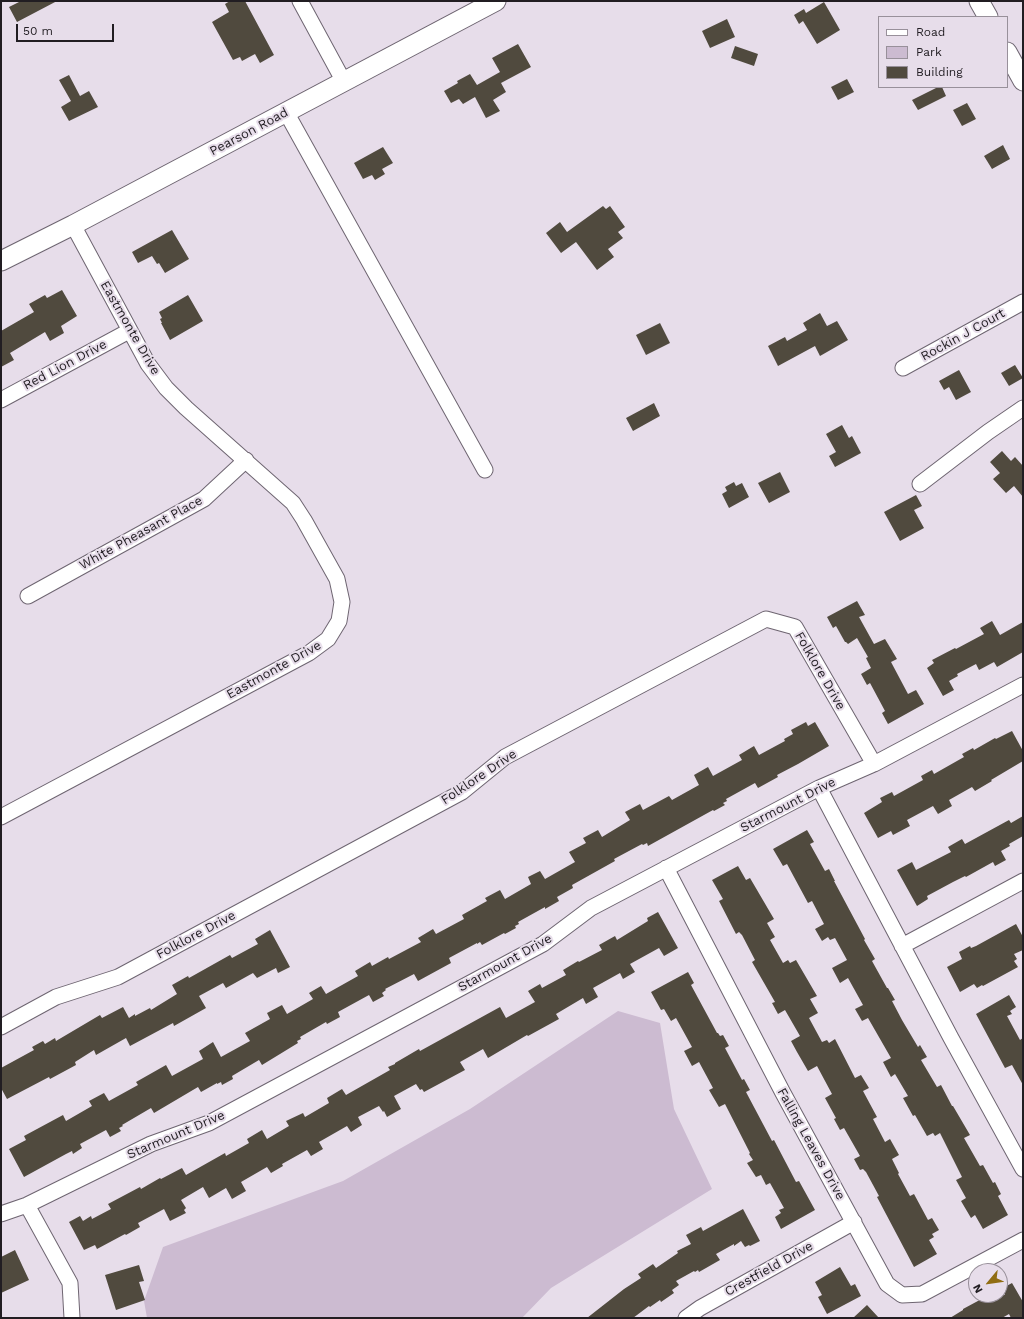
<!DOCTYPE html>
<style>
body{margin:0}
#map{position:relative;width:1024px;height:1319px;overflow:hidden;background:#e7ddea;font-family:"Work Sans",sans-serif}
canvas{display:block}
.frame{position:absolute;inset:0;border:2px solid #211d22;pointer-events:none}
.legend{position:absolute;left:878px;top:16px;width:130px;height:72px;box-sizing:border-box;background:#e7ddea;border:1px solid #98909a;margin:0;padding:5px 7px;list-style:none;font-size:12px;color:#211d22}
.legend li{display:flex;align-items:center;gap:8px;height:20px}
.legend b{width:20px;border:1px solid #98909a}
.north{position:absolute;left:968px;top:1263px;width:40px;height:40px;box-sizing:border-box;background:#e7ddea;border:1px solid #98909a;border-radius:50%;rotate:241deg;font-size:11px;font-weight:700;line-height:16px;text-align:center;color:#211d22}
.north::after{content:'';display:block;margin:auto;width:14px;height:18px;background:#906d12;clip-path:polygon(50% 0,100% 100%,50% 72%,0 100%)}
.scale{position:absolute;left:16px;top:24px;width:98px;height:18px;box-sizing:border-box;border:2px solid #211d22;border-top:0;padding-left:5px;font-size:12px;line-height:14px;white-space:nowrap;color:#211d22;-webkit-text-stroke:3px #e7ddea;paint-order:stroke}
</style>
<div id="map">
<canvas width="1024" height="1319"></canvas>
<div class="frame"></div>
<ul class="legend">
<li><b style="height:5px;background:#fff"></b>Road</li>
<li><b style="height:11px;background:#ccbbd1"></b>Park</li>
<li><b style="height:11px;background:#504a3e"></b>Building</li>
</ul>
<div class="north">N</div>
<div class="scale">50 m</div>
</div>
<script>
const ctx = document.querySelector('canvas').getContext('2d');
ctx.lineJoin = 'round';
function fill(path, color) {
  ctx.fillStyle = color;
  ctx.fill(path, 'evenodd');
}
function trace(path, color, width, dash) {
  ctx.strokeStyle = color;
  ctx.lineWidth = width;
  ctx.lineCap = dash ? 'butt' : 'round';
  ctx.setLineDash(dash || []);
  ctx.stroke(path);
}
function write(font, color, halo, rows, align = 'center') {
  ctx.font = font + ' "Work Sans",sans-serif';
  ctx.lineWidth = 4;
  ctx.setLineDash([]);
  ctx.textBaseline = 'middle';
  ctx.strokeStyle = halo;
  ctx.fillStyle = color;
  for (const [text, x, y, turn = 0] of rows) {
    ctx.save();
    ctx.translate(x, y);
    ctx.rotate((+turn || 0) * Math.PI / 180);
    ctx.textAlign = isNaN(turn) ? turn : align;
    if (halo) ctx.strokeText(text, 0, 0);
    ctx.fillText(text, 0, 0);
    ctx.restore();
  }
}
const green = new Path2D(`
 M618 1011 660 1023 674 1109 712 1189 551 1288 522 1318H147L144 1301 163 1247 343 1181 470 1109Z`);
const building = new Path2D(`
 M21 1H57L17 22 9 7Z
 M230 1H245L274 55 260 63 255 54 242 61 240 57 233 60 212 22 229 12 225 4Z
 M824 2 840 30 817 44 803 21 799 24 794 15 804 9 806 13Z
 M727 19 735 37 710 48 702 31Z
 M518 44 531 67 501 83 506 92 493 100 500 111 486 118 475 97 463 104 459 99 451 103 444 91 458 83 457 81 470 74 477 85 500 72 492 58Z
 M735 46 758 54 754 66 731 58Z
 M69 75 80 96 89 91 98 107 69 121 61 107 71 101 59 80Z
 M847 79 854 92 838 100 831 87Z
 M938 87H942L946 96 918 110 912 100Z
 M967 103 976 119 962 126 953 110Z
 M1003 145 1010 159 992 169 984 156Z
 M383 147 393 163 382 169 385 174 375 180 372 175 363 179 354 163Z
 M603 206 606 209 610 206 625 227 618 232 623 238 608 249 614 257 597 270 576 242 561 253 546 233 560 222 567 232Z
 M172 230 189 259 165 273 159 263 157 264 152 256 138 263 132 252Z
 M62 290 77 316 61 326 64 333 50 341 45 332 10 353 14 360 1 367V331L34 312 29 304 45 295 47 298Z
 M188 295 203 321 170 340 161 323H162L160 319 162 318 159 312Z
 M820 313 827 326 837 321 848 340 820 356 815 346 778 366 768 346 785 337 787 341 807 330 803 323Z
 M660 323 670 343 646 355 636 335Z
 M1015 365 1023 378 1009 386 1001 373Z
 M959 370 971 392 956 400 949 387 944 390 939 381Z
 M654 403 660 416 633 431 626 418Z
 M842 425 849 438 852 436 861 453 835 467 829 456 836 452 826 434Z
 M1002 451 1011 461 1015 457 1023 466V497L1014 486 1006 493 993 479 1000 473 990 462Z
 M780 472 790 492 769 503 758 483Z
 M734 482 736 486 742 483 749 497 729 508 722 494 727 491 725 487Z
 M916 495 922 506 914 510 924 528 900 541 884 512Z
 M857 601 865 615 859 617 874 644 885 639 897 659 891 662 908 694 916 690 924 704 888 724 882 713 885 711 870 683 867 685 861 674 871 668 866 658 868 657 857 638 848 644 846 642H845L836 626 833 628 827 617Z
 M992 621 1000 635 1023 622V652L997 667 994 662 979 670 976 664 957 674 958 676 949 681 954 690 943 696 927 668 934 663 932 660 955 648 956 649 984 634 980 628Z
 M806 722 808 726 815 722 829 746 798 764 777 775 778 777 758 788 755 783 726 799 727 801 723 803 725 805 714 811 713 810 648 846 647 843 643 845 642 844 614 859 615 861 572 885 573 888 557 897 559 901 545 909V907L518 922 519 924 515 926 516 928 505 934 504 933 482 945 480 942 477 944V943L449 958 451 963 418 981 414 974 385 989 386 990 382 993 384 996 373 1002 369 995 338 1012 340 1017 327 1024 326 1022 300 1037 301 1039 297 1041 298 1043 262 1065 259 1060 232 1076 233 1079 222 1085 221 1082 217 1084V1083L201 1092 198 1087 154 1113 151 1108 122 1125 123 1126 119 1128 121 1131 110 1137 106 1130 80 1144 82 1148 73 1154 72 1151 66 1154 24 1177 9 1149 26 1140 24 1136 63 1115 66 1121 92 1106 89 1101 104 1093 109 1101 138 1085 136 1082 166 1065 172 1076 203 1059 199 1051 213 1042 221 1057 250 1041 245 1033 270 1019 267 1013 282 1005 287 1014 313 999 309 993 321 986 326 994 358 976 355 971 370 962 372 966 388 957 389 959 421 942 418 938 433 929 436 934 464 919 462 915 487 901 485 898 500 890 505 899 531 884 528 877 540 871 545 879 575 862 569 852 586 843 583 838 598 830 602 837 630 820 625 812 640 804 643 810 669 796 672 800 699 785 694 775 708 767 713 776 742 760 739 755 754 746 759 755 785 741 784 739 793 734 791 730Z
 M1012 731 1023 751V761L991 780 992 781 975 791 972 787 949 800 952 806 938 814 933 806 907 820 910 826 893 835 891 831 878 838 864 813 882 802 880 798 892 792 894 796 923 780 921 776 932 770 934 774 964 757 962 754 973 748 974 750 995 738 996 739Z
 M1023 816V836L1009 844 1010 846 1001 851 1006 860 995 866 993 862 966 877 965 876 953 882 927 896 928 899 917 906 897 870 912 862 916 870 951 852 948 847 962 839 965 844 1009 820 1011 823Z
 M807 830 814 842 810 844 825 871 829 869 835 881H834L865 939 864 940 875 959 872 961 887 988H888L895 1000 892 1001 902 1020 918 1047 920 1045 927 1057 921 1060 937 1087 941 1085 952 1106H953L970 1135 964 1138 980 1166 983 1165 993 1183 995 1182 1001 1194 998 1196 1008 1215 983 1229 975 1215 971 1218 961 1201 966 1198 956 1180 962 1177 940 1133 935 1136 933 1133 927 1136 915 1115 913 1116 903 1098 908 1096 895 1074 891 1077 883 1062 891 1058 868 1018 862 1021 855 1009 863 1005 848 978 840 983 832 968 847 960 835 938 830 940 828 937 822 941 815 929 824 924 812 901 808 903 787 864 783 866 773 849Z
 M738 866 746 880 750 878 774 919 767 923 775 937 770 940 783 963 788 960 790 963 796 960 817 996 810 999 818 1013 809 1018 822 1042 827 1040 829 1043 835 1039 855 1078 861 1075 869 1088 863 1091 877 1117 873 1119 885 1142 890 1139 899 1155 892 1159 899 1173 898 1174 910 1196 914 1194 928 1220 932 1218 939 1230 932 1234 934 1237 929 1240 937 1254 914 1267 877 1197 879 1196 866 1172 863 1169 860 1170 854 1159 860 1156 844 1128 840 1130 834 1119 836 1118 825 1098 832 1094 817 1066 808 1071 797 1052 791 1041 800 1036 785 1010 778 1014 772 1003 775 1002 752 962 755 960 742 935 739 932 736 934 719 901 723 899 712 880Z
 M658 912 678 948 664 956 659 948 630 964 635 972 623 979 620 973 593 988 598 997 586 1004 583 998 556 1014 559 1019 528 1036 527 1035 488 1058 483 1049 460 1062 465 1070 424 1092 422 1089 420 1090 416 1084 394 1096 401 1109 387 1117 384 1111 383 1112 379 1106 358 1117 362 1125 351 1132 347 1126 319 1142 323 1149 311 1156 307 1150 282 1164 283 1166 271 1173 267 1167 241 1182 246 1191 232 1199 226 1188 209 1198 203 1187 181 1200 186 1208 184 1210 186 1213 170 1221 164 1209 138 1223 140 1227 126 1235 125 1234 97 1249 95 1245 84 1250 69 1222 80 1216 83 1221 91 1216 92 1219 111 1209 108 1204 140 1187 141 1189 160 1178 161 1179 182 1168 186 1175 225 1153 226 1156 249 1143 247 1139 262 1130 267 1139 289 1126 286 1121 303 1113 305 1117 329 1103 327 1098 342 1089 346 1095 390 1070 388 1067 395 1064V1063L419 1049 420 1051 500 1007 506 1018 535 1002 528 991 540 984 542 988 566 975 563 970 578 961 579 962 602 950 599 945 615 936 617 940 648 921 647 918Z
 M1016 924 1023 937V950L1014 954 1017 959 1014 961 1018 967 983 986 982 985 977 988 974 984 960 992 947 967 962 959 959 952 970 946 971 948 976 946Z
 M270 930 290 967 278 973 276 968 257 978 253 973 226 988 223 983 199 996 206 1008 174 1026 173 1023 130 1046 126 1038 96 1055 94 1050 75 1062 76 1065 50 1079 49 1077 7 1099 1 1088V1068L34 1050 32 1047 43 1041 45 1044 55 1038 56 1041 100 1015 102 1018 123 1007 129 1018 135 1014V1016L150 1008 151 1010 177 994 172 985 188 976 189 978 230 955 232 958 258 944 255 939Z
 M688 972 694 983 691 985 717 1033H718L720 1036 723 1035 729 1046 725 1048 742 1080 744 1079 750 1090 746 1092 772 1141 774 1140 796 1182 799 1181 815 1210 781 1229 775 1217 781 1213 779 1210 784 1208 770 1183 766 1185 761 1175 756 1177 747 1163 753 1160 749 1154 750 1153 725 1104 719 1107 709 1090 713 1088 699 1062 692 1066 684 1051 692 1047 676 1018 671 1021 664 1009 661 1010 651 992Z
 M1009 995 1016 1007 1010 1011 1012 1014 1007 1016 1020 1040 1023 1038V1085L1012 1065 1005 1068 976 1014Z
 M743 1209 760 1241 750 1246 749 1245 745 1247 741 1241 734 1246V1244L716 1254 720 1260 699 1272 698 1270 695 1272 694 1271 676 1281 679 1285 672 1290 674 1293 661 1302 660 1300 650 1307 649 1306 633 1318H587L624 1289 641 1278 638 1274 653 1264 656 1268 678 1253 677 1251 691 1244 686 1235 701 1227 703 1231Z
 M15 1250 29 1280 1 1293V1257Z
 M139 1265 144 1281 139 1282 145 1300 116 1310 105 1275Z
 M840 1267 851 1286 855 1284 861 1296 827 1314 818 1297 822 1295 815 1282Z
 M1012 1283 1023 1302V1318H1011L1009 1314 1002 1318H950L963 1310V1309L989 1295H1005L1001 1289Z
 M867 1305 879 1318H853Z`);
const minor = new Path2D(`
 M300 1 344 82
 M286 112 485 470
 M903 368 1023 302
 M1 400 129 331
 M920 484 988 432 1023 408
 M28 596 204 499 246 460
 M819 788 951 1038 1023 1169
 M1 817 309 653 328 639 339 621 342 602 337 579 304 520 293 503 186 408 166 388 148 364 73 225
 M666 868 783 1093 887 1284 902 1295 922 1294 1023 1240
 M902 946 1023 881
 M1 1027 56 997 118 977 462 792 505 757 766 619 795 627 874 764
 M27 1205 70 1283 72 1318
 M1 1214 27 1205 151 1144 209 1123 543 944 591 908 819 788 874 764 1023 685
 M686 1318 700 1308 854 1222`);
const tertiary = new Path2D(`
 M979 1 988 17
 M1007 52 1023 81
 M1 261 73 225 496 1`);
const streetNames = [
 ["Pearson Road",249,132,-28],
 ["Eastmonte Drive",130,328,60],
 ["Rockin J Court",963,335,-29],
 ["Red Lion Drive",65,365,-28],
 ["White Pheasant Place",141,533,-29],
 ["Eastmonte Drive",274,670,-29],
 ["Folklore Drive",820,671,60],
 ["Folklore Drive",479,777,-34],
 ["Starmount Drive",788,805,-27],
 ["Folklore Drive",196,935,-28],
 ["Starmount Drive",505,963,-29],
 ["Starmount Drive",176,1135,-23],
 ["Falling Leaves Drive",811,1144,61],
 ["Crestfield Drive",769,1269,-29]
];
fill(green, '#ccbbd1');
fill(building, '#504a3e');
trace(minor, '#6e6571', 17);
trace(tertiary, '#6e6571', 21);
trace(minor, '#fff', 15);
trace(tertiary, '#fff', 19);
write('13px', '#211d22', '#e7ddea', streetNames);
</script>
